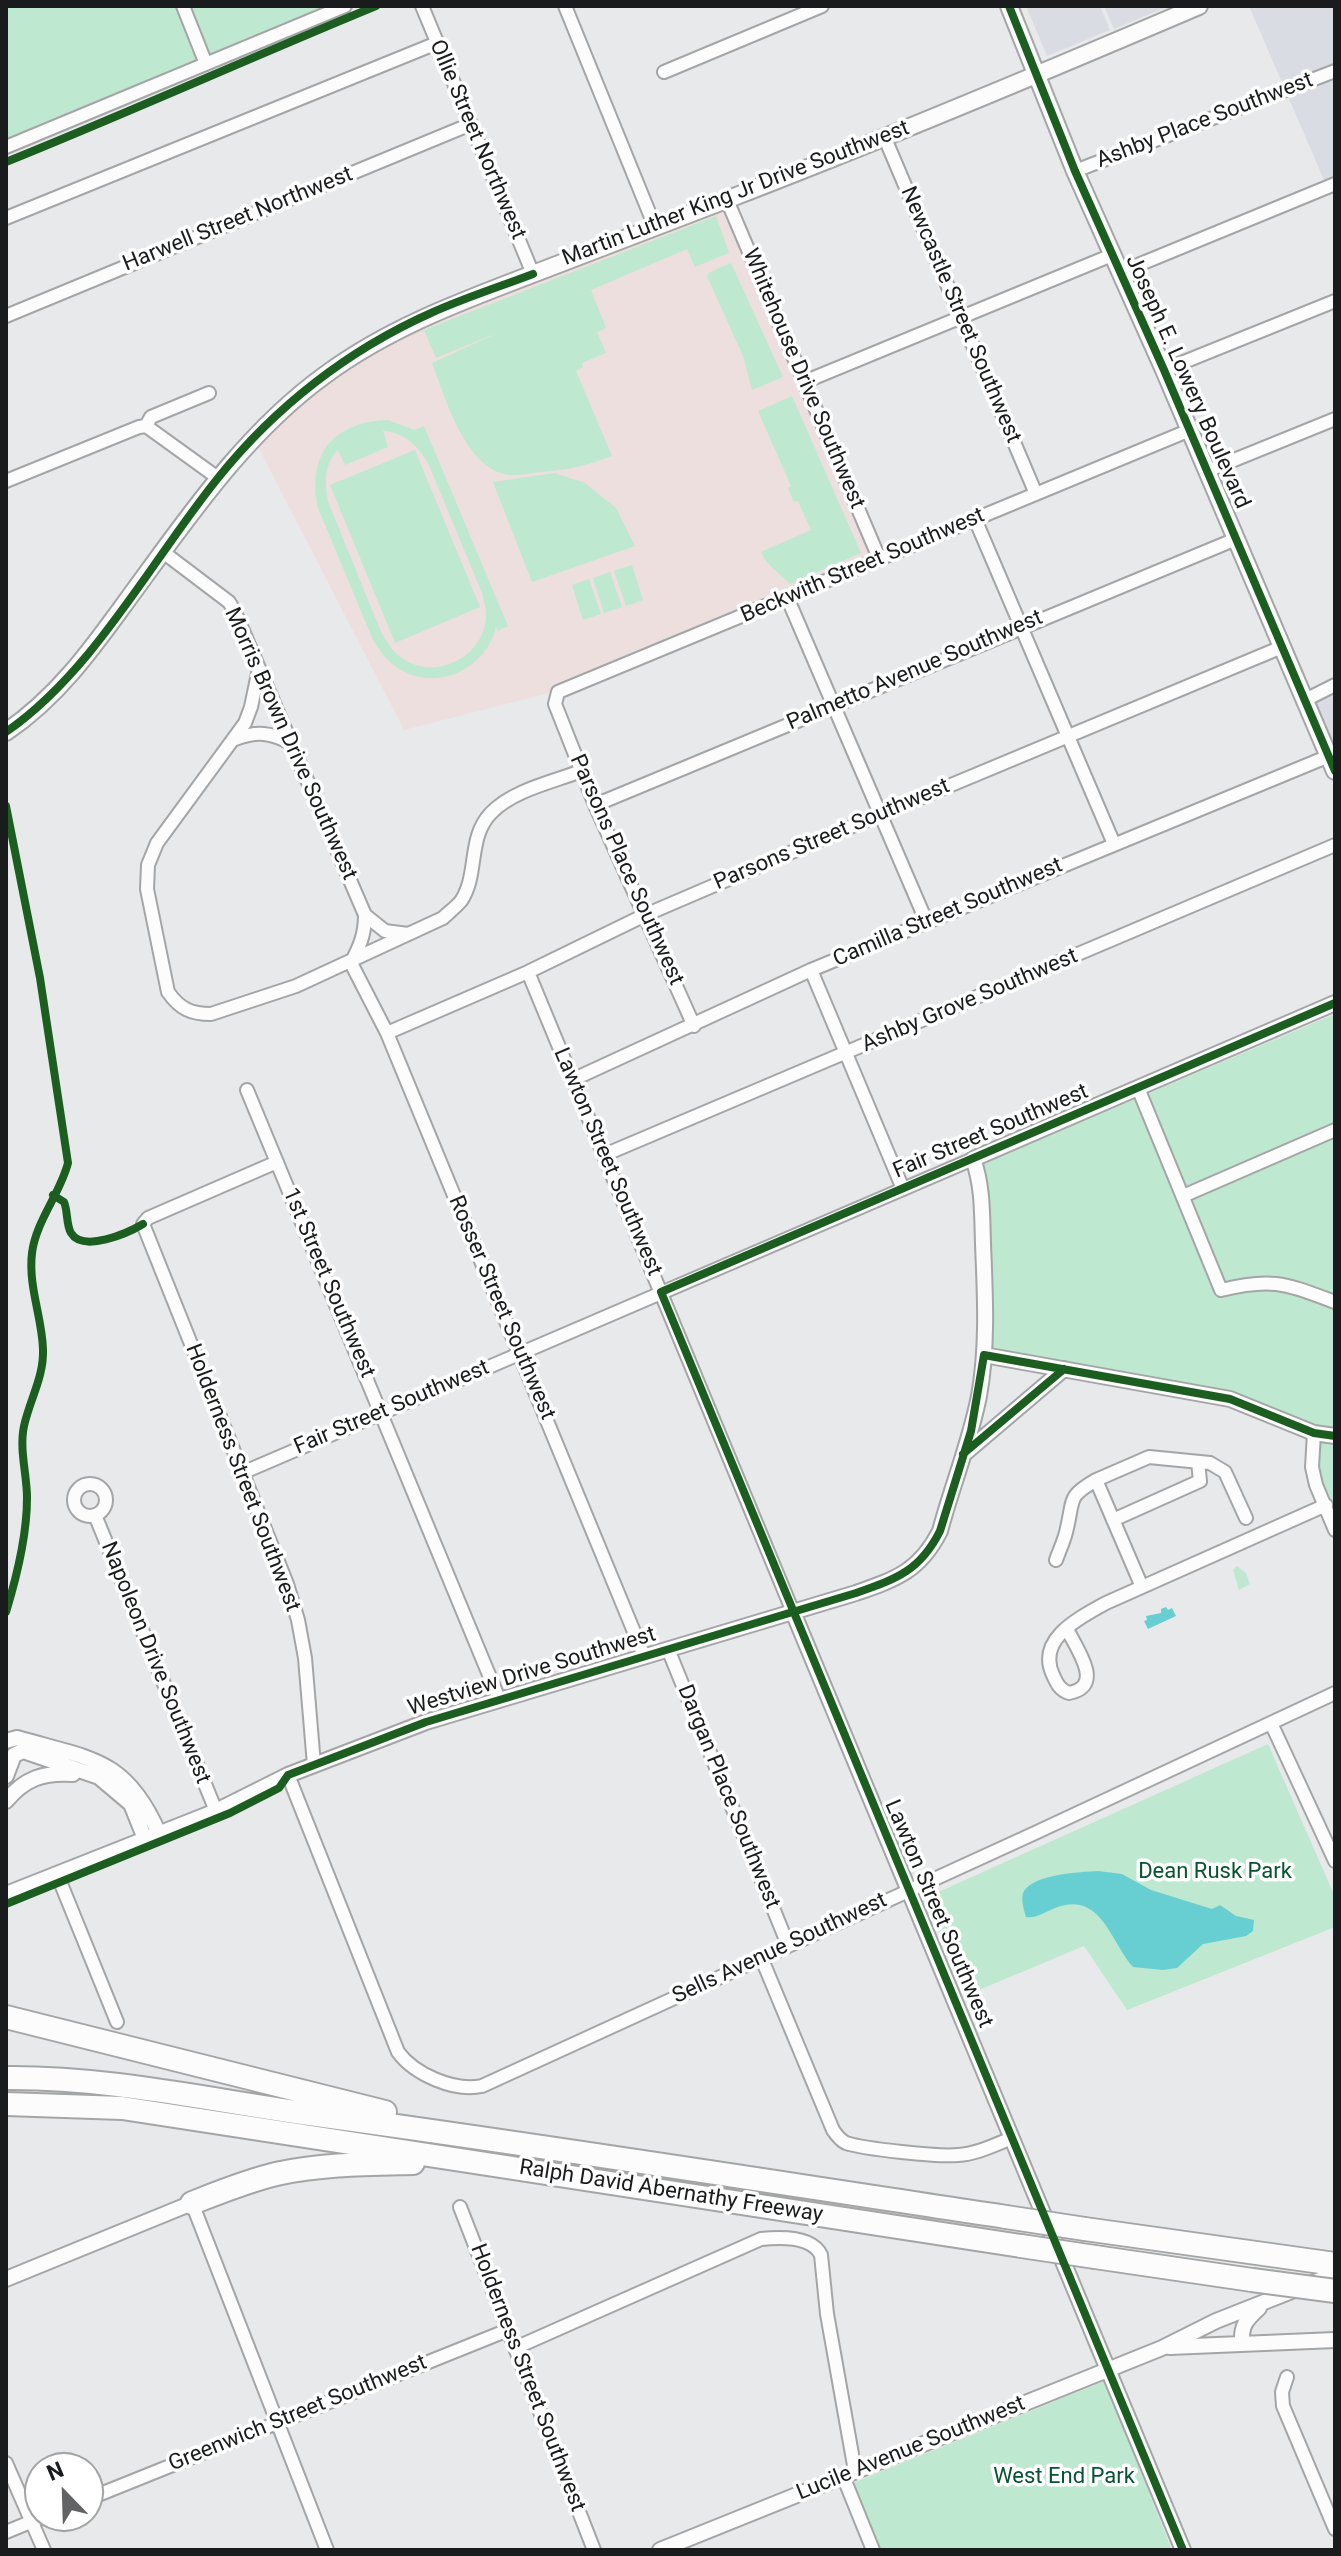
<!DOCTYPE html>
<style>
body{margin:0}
#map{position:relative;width:1341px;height:2556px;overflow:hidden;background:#e8e9eb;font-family:Roboto,sans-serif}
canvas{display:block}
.frame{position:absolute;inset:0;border:8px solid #1a1b1c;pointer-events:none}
.north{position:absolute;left:24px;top:2452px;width:80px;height:80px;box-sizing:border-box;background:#fff;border:2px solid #a3a4a4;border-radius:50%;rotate:337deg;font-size:22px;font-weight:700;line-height:32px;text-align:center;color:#1a1b1c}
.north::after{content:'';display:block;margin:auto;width:28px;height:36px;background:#626364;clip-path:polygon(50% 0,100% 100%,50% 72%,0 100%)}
</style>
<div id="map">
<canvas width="1341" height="2556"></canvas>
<div class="frame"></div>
<div class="north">N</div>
</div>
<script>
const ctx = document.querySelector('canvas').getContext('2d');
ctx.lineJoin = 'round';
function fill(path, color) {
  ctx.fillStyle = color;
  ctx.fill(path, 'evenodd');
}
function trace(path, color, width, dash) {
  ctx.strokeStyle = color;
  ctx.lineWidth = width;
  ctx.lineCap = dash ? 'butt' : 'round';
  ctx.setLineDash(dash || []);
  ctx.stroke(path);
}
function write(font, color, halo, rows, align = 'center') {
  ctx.font = font + ' Roboto,sans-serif';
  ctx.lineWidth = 7;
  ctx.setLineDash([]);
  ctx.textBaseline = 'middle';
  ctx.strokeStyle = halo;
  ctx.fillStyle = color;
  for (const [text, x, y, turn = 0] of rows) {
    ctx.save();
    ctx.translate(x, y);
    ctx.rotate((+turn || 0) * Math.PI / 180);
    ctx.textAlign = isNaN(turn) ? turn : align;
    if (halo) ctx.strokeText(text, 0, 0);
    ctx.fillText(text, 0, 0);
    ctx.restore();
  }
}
const built = new Path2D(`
 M1026 6H1100L1110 30 1047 56Z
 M1104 6H1169L1114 29Z
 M1249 6H1335V183L1327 187Z
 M1335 687V769L1307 700Z`);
const education = new Path2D(`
 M728 201 879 558 558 691 404 730 254 439 355 354Z`);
const green = new Path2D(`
 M6 6H337L6 140Z
 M716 216 729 253 695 267 687 249 591 290 606 328 597 332 606 353 582 363 583 367 576 371 612 456C585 466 569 470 540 472 530 473 519 476 509 475 465 469 446 399 432 363L502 331 436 358 424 330Z
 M731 263 783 377 752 390 743 356 707 276 710 272Z
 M792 396 861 553 790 584C779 572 768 567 761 552L811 530 798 501 794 502 788 488 791 486 758 411Z
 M388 420 414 430 424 426 508 626 498 631 496 627C487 667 440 691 403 671 389 664 381 653 373 640L318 508C307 454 333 422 388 420ZM383 431C404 432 418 446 428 463L482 593C483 598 485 605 486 611 489 654 437 683 402 658 393 652 388 643 382 634L329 504C324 484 324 464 338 450L345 465 388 447Z
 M415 450 480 607 395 643 330 485Z
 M555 473 585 483 616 508 635 546 532 582 493 482Z
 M632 565 643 600 626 606 614 571Z
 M610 572 622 607 604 613 593 578Z
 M589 579 601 614 583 620 572 585Z
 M1335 1014V1516L1302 1431 1254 1413 1204 1398 989 1360 983 1164Z
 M1237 1566 1246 1573 1250 1584 1239 1590 1233 1570Z
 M1268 1744 1335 1897V1927L1127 2010 1084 1946 967 1995 925 1898Z
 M1105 2381 1172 2550H880L853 2483Z`);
const water = new Path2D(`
 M1166 1607 1168 1610 1172 1608 1176 1616 1148 1629 1144 1621 1147 1620 1146 1616 1161 1613V1609Z
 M1098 1871 1122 1874 1151 1890 1212 1909 1220 1905 1236 1916 1254 1920 1253 1931 1246 1936 1203 1944 1177 1968 1163 1970 1133 1967C1110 1941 1101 1890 1055 1908 1045 1912 1035 1919 1026 1917 1024 1910 1020 1898 1024 1891 1035 1874 1080 1872 1098 1871Z`);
const minor = new Path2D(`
 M183 6 206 64
 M422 6 533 274
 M565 6 655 227
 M664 72 822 6
 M884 136 1036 494
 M6 147 345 6
 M1075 171 1335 71
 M727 200 879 558
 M6 218 437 43
 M1121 272 1335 184
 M6 316 471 124
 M1164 370 1335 301
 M804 382 1112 255
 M146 426 151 417 209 393
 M1207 471 1335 419
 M6 481 139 427 146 426 218 478
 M975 519 1114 844
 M163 552 229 602 234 610 365 915C365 934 360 946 351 963L387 1033 644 1656
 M787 597 927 923
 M259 669 251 707 245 723 157 843 148 865 147 889 168 992C180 1009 191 1014 211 1014L296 986 443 918C448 913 456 907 461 901 479 874 467 838 491 813 513 790 553 782 581 771
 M1305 700 1335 685
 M235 739C257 731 271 732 292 744
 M595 805 1236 539
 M365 915 385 931 408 934
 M811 970 903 1189
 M528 972 793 1612
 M694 1026 595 805 555 704 558 692 1190 430
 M387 1033 528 972 645 915 848 828 1282 647
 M572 1080 811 970 1329 756
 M1138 1088 1221 1290C1273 1277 1286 1284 1335 1302
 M247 1090 499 1699
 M604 1155 1335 845
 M277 1162 148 1218 143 1224 287 1584 298 1620 305 1658 314 1765
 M1183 1196 1335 1130
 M1314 1433 1312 1467 1316 1485 1335 1530
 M242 1473 973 1159
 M74 1500a16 16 0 1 1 32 0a16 16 0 1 1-32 0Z
 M95 1515 216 1811
 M1113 1520 1200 1481 1198 1462
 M1056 1560C1060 1549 1065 1539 1067 1528 1074 1499 1067 1497 1096 1480
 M1142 1587 1096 1480 1149 1457 1210 1463 1225 1472 1246 1518
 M1067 1629C1077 1650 1105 1686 1069 1693 1060 1690 1057 1684 1053 1675 1036 1639 1079 1618 1106 1603L1326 1505
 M668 1649 788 1945
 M1271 1723 1335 1861
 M288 1775 398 2052C414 2074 454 2092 482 2086L1035 1833 1335 1693
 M57 1874 117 2022
 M761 1957 833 2130C837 2136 840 2140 846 2143 864 2149 939 2157 958 2155 977 2154 994 2145 1012 2138
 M192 2203 327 2550
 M460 2207 594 2550
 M515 2348 761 2239C780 2237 812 2236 821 2255L827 2314 855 2471
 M1287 2377 1282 2392 1283 2406 1335 2529
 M6 2463 44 2550
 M843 2476 873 2550
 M88 2499 508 2330
 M6 2532 45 2516`);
const tertiary = new Path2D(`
 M984 1355 1230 1399 1314 1433 1335 1436
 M964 1454 1064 1369
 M793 1612 1183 2550
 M6 1741 17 1738C89 1759 126 1757 159 1834
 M14 1755 23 1751 99 1777 131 1804 145 1839
 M6 1776 14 1755
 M6 1801C25 1778 44 1772 73 1774
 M6 1894 216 1811 288 1775 426 1722 856 1593C896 1579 920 1571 940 1531 952 1486 970 1442 979 1396 988 1346 985 1294 983 1244 982 1215 983 1186 973 1159L1335 1003
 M6 2279 192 2203
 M1242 2343C1241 2325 1246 2320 1259 2308
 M1170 2347 1335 2340
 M660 2550 1162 2348 1216 2321 1335 2274`);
const secondary = new Path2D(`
 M1009 6 1075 171 1164 370 1335 771
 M6 732C59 696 94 646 131 595 189 516 245 433 325 375 386 330 454 304 525 277 592 251 659 226 726 200 885 139 1042 73 1199 6`);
const motorway = new Path2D(`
 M6 2017 385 2112
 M6 2078C113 2077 218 2102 324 2116 552 2147 779 2183 1006 2217
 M6 2104 122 2108 1021 2246
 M192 2203C220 2192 247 2181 276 2174 321 2164 367 2164 413 2163
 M1085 2229 1335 2264
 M1095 2257 1252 2280`);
const motorwayBridge = new Path2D(`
 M1006 2217 1085 2229
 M1021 2246 1095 2257
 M1252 2280 1335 2291`);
const cycleway = new Path2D(`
 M1009 6 1075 171 1164 370 1335 771
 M6 162C130 112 252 57 376 6
 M6 732C94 671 151 561 218 478 275 407 348 350 431 313 464 298 499 287 533 274
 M6 806 40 978 68 1163C60 1194 36 1221 32 1253 28 1286 42 1317 43 1349 44 1377 30 1399 24 1426 19 1450 27 1474 27 1498 27 1536 17 1576 6 1612
 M53 1195 64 1202C68 1211 66 1225 71 1233 83 1253 128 1233 143 1224
 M963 1454 1064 1369
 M6 1904 230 1813 279 1788 288 1775 426 1722 856 1593C896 1579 920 1571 940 1531L971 1431 984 1355 1230 1399 1314 1433 1335 1436
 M1183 2550 661 1292 1335 1003`);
const streetNames = [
 ["Ashby Place Southwest",1205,121,-21],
 ["Ollie Street Northwest",477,140,67],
 ["Martin Luther King Jr Drive Southwest",736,194,-21],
 ["Harwell Street Northwest",238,220,-22],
 ["Newcastle Street Southwest",960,315,67],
 ["Whitehouse Drive Southwest",803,379,67],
 ["Joseph E. Lowery Boulevard",1187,382,66],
 ["Beckwith Street Southwest",863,566,-23],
 ["Palmetto Avenue Southwest",915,671,-23],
 ["Morris Brown Drive Southwest",290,744,66],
 ["Parsons Street Southwest",832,835,-23],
 ["Parsons Place Southwest",626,870,66],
 ["Camilla Street Southwest",948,913,-23],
 ["Ashby Grove Southwest",970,1001,-23],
 ["Fair Street Southwest",991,1132,-23],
 ["Lawton Street Southwest",607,1162,67],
 ["1st Street Southwest",328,1283,67],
 ["Rosser Street Southwest",501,1308,67],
 ["Fair Street Southwest",392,1408,-23],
 ["Holderness Street Southwest",242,1478,69],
 ["Napoleon Drive Southwest",155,1663,68],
 ["Westview Drive Southwest",532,1672,-17],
 ["Dargan Place Southwest",728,1797,68],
 ["Lawton Street Southwest",938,1914,67],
 ["Sells Avenue Southwest",780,1949,-25],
 ["Ralph David Abernathy Freeway",671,2192,9],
 ["Holderness Street Southwest",527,2378,69],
 ["Greenwich Street Southwest",298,2414,-22],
 ["Lucile Avenue Southwest",911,2449,-22]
];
const parkNames = [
 ["Dean Rusk Park",1215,1872],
 ["West End Park",1064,2477]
];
fill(built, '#d9dce3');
fill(education, '#eedfdf');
fill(green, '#bee8d0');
fill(water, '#67cfd2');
trace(minor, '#a4a5a6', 16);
trace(tertiary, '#a4a5a6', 18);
trace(secondary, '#a4a5a6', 20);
trace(motorway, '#a4a5a6', 26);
trace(minor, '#fcfcfc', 12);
trace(tertiary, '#fcfcfc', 14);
trace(secondary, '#fcfcfc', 16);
trace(motorway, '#fcfcfc', 22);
trace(motorwayBridge, '#a4a5a6', 26, []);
trace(motorwayBridge, '#fcfcfc', 22);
trace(cycleway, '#1b5e20', 8);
write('22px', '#1a1b1c', '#fff', streetNames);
write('22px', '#075231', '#fff', parkNames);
</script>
